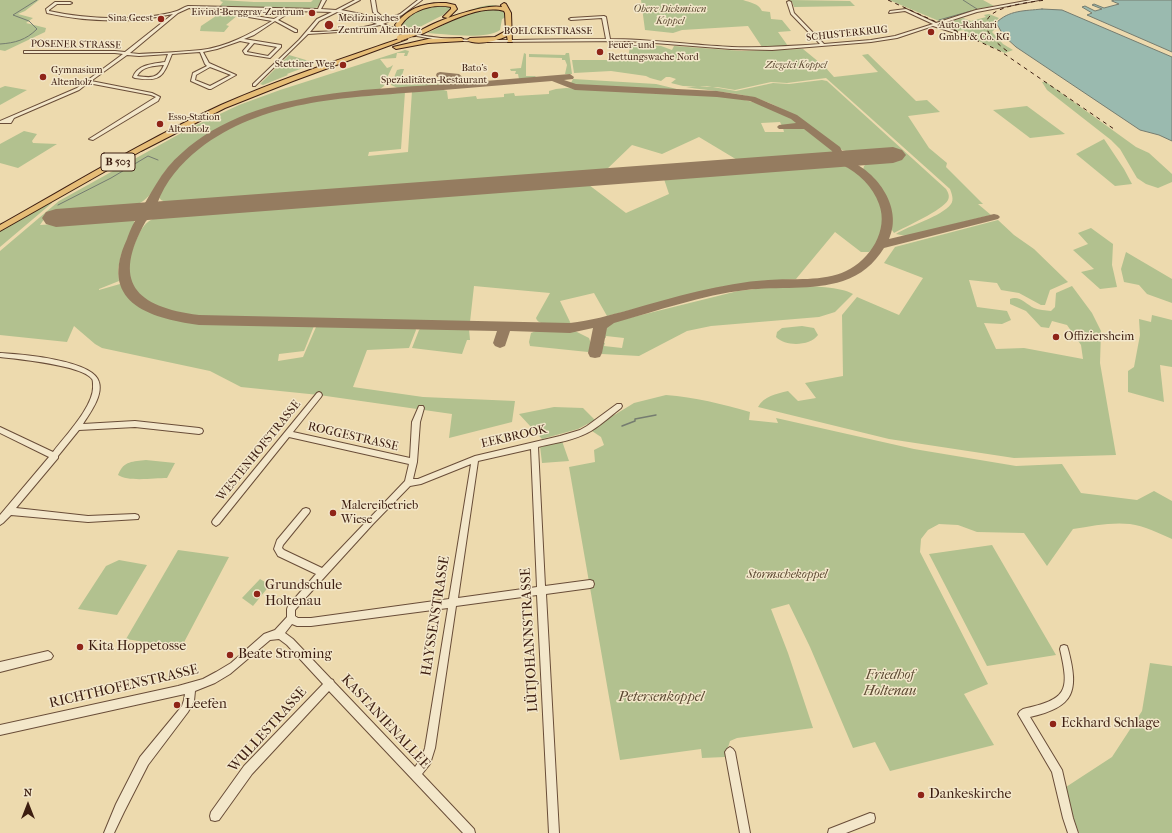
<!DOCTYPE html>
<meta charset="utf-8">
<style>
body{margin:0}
#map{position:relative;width:1172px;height:833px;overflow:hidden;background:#eddaae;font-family:"IM FELL French Canon",serif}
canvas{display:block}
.north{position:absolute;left:8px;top:785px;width:40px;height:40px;-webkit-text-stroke:3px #f3e7ca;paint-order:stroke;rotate:0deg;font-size:11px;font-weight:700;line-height:16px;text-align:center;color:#3d1e11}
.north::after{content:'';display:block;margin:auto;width:14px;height:18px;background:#3d1e11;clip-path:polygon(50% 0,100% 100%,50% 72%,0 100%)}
</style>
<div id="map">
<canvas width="1172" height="833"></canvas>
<div class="north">N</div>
</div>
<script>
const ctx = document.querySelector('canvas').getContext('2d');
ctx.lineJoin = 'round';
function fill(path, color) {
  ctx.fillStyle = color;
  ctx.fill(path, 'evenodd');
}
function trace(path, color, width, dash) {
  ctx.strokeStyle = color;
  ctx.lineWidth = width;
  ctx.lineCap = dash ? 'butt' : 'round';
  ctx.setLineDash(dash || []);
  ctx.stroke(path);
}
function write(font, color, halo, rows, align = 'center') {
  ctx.font = font + ' "IM FELL French Canon",serif';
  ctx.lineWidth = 3;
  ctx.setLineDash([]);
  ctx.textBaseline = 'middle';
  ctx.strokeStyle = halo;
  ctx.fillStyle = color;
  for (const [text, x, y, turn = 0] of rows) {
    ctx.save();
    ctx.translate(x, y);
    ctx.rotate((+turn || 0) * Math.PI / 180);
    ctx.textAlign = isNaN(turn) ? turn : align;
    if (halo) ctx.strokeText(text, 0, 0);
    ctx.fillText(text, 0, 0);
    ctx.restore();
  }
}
const green = new Path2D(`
 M0 0H39L25 11 18 14 33 18 26 23 46 28 45 32 5 51 0 50Z
 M221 0 254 2H311L313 0H322L318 7 315 8 219 7 223 2 220 1Z
 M641 0H743C751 3 758 3 762 11L770 12 771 19 782 20 791 31 778 32 788 46 762 47 748 26 682 30 673 33 645 30Z
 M790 0 850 1 855 6 794 7 792 2H790Z
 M889 0H983L994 6 977 9 939 21Z
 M436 4 448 6 451 8 443 15 410 32 401 26 402 23C412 13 422 7 436 4Z
 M493 5 504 8 506 17 502 19 500 30C486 40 445 34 427 33 449 25 468 5 493 5Z
 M217 12 238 15 226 25 229 26 224 32 200 31 201 26 216 16Z
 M989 14 999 18 994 23 995 29 992 32 1003 44 1013 50 1005 53 966 35 964 30 957 31 944 25 945 23 963 18 971 21 986 17 984 15Z
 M634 44 661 46 672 50 674 46 742 51 803 49 825 67 834 77 878 72 862 55 868 54 916 101 927 100 940 112 908 116 929 148 947 163 946 167 983 204H978L991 215 906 236 896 234C910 225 941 217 951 204 954 200 952 194 950 189L826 78 787 83 771 82 735 90 717 87 683 86 671 83 676 79 670 77H666L661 81 650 78 646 76 611 71 574 73 572 60H628L630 45Z
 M405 50 409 51 407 56H404L405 53H397L396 58 380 59 387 68 390 67 393 65 387 78H381L380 81H386L384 86 380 89C363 93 345 92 328 95 282 101 236 116 197 143 186 150 175 159 167 169 156 182 153 198 136 205L49 212 40 225 129 219 134 221 136 225 121 255 118 269 119 281 99 289V290L120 284C135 311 158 317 187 322L314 326 304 351 279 354 278 361 303 357 316 327 319 326 415 328 416 330 409 348 367 350 353 387 423 397 515 401 512 422 449 438 452 414 319 395 241 387 210 371 102 348 95 344 74 326 67 342 0 335V251L59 201 192 127 239 105 280 90Z
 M524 53 526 54V76H536L534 78 519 79 518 74H515L516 71H511L510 69 521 68Z
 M566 53H569L572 74H565L567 65 565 60H562V58L529 57V54L565 55Z
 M289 55 316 63 287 74 288 75 263 85 260 84Z
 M401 69H433H404L400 81H429L446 77H452L456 79C446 89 413 87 398 88L391 85 397 70Z
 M573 79 656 84 685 91 576 85 571 83Z
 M822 80 827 81 946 189C948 192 950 196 948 200 943 210 905 227 894 233L892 230 891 213 886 199 877 185 863 170 864 166 868 163 899 161 890 150C873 151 853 156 838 148 814 129 789 109 759 99 736 92 710 91 686 87L707 86 736 91 773 83 789 84Z
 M1042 82H1046L1136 147 1149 153 1172 174V182L1158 188 1146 184 1137 178 1120 149 1111 140 1047 90Z
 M5 86 27 90 0 105V88Z
 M566 88C599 90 632 92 664 94 716 96 755 93 800 124L782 126 780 122 761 123 765 132H784L783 128H806L833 150 834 153 739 161 699 137 662 154 632 145 605 171 168 203 161 200 159 197C162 186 171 175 179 166 225 114 303 100 369 94 380 93 394 90 405 92L401 149 369 152 368 156 408 152 412 91 440 89 447 91 448 99 476 96 477 99 504 97V94L514 93 515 96 549 94V91L556 89Z
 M1027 106 1065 134 1030 138 993 110Z
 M24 131 37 134 32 141 33 143 57 144 18 168 0 163V144Z
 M1104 139 1124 169 1132 184 1115 186 1076 154Z
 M840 165C850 167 857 172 864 179 881 196 890 217 878 240 876 245 873 249 869 252H861L835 232 796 279 762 281 721 287 607 316 594 293 560 301 571 324C562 324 539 328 536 318L550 293 474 286 470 322 196 316C154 310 112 294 135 243 140 231 144 221 158 217L589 185 626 213 669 194 664 179Z
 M48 203H52L0 247V231Z
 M998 220 1014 235 1034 249 1068 282 1050 290 1045 305H1041L1019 293 1001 290 997 283 969 280 977 307 1007 311 1011 320 1002 324 984 323 996 349 1024 348 1083 359 1081 345 1067 325 1052 321 1049 328 1041 327 1026 311 1010 304V299C1019 295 1026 304 1034 308 1039 310 1045 310 1051 311L1055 307 1056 293 1072 286 1092 313 1101 331 1100 363 1116 455 1014 458 889 439 758 407C764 396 776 394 788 391L798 401 816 398 805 383 843 376 842 315 857 297 899 315 923 278 884 263 895 247Z
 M1091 228 1113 244 1112 265 1117 287 1100 289 1081 272 1094 269 1073 250 1088 244 1078 233Z
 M1126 252 1172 279V303L1147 294 1139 285 1124 282 1121 269Z
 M781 286C799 286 838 285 853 294L835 312 819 317 711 326 687 331 639 356 602 354 600 351 602 342 605 343 604 346 622 348 624 338 606 336V338L603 337C604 330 606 326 613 322L738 291Z
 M1152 315 1172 320V367L1160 365 1164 402 1128 392V371L1134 367 1140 335 1139 319 1151 322Z
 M802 326 814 328 818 335C810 346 786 347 776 337L777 332 782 328Z
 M421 328 469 329 470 340H467L462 354 412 348 419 330Z
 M536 331H575L589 338 592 347 591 350 588 352 530 346 529 342 531 333Z
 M666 395C695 397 722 404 750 412L749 420 778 423 776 418 914 449 1016 466 1062 464 1081 493 1137 500 1154 491 1172 501V539C1159 533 1144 526 1130 524 1111 522 1092 526 1073 529L1047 566 1024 533 977 532 958 525 939 524 928 530 921 539 920 552 988 684 964 694 994 745 890 771 875 742 853 748 810 647 789 604 771 609 788 653 813 728 737 738 730 741 725 757 702 758 701 749 620 760 569 467 595 462 594 450 604 445 601 437 592 431 593 428 634 403Z
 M554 407 583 408 595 420 578 429 542 439 519 414Z
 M562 441 569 461 542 463 540 446Z
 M146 460 175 463 167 478C154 478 128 482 118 475 124 460 133 462 146 460Z
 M992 545 1056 655 987 666 929 554Z
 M178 550 229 557 181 648 126 639Z
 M119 560 147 565 117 615 78 609 106 566Z
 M260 579 270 585 253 606 242 598Z
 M1150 663 1172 666V833H1079L1073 818 1066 787 1112 757 1142 711Z`);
const water = new Path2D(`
 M1115 0H1172V52L1087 15 1092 13 1082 7 1085 6 1095 11 1102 9 1092 5 1094 4 1104 8 1119 4 1112 1Z
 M1042 9 1062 10 1172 57V141L1159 135 1140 130 1016 47 1004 36 996 23C1009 10 1024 11 1042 9Z`);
const streamFar1 = new Path2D(`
 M963 0 977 9
 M939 20 971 11
 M0 44C15 43 26 40 37 29L29 21 13 15 37 0
 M58 205 111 178 148 156 158 160`);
const stream = new Path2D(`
 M622 426 635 421V419L656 415`);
const taxiway = new Path2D(`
 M440 72 459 74 467 81 473 82 570 74 574 77 573 79 564 80 576 84 717 91 755 97 797 115 840 147 845 157 844 159C875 168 904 207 889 239L994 214 998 215 1000 217 998 219 884 248C874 264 861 275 843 281 812 291 778 286 746 290 702 295 657 311 614 323L607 328 602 353 600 357 595 358 590 357 588 353 593 328 570 333 510 331 505 346 500 348 495 346 493 343 497 331 199 325C147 318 98 301 127 239 132 226 136 214 150 209L147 207 145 203C152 191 159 178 168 167 238 88 362 91 459 83L454 78 437 77 436 75 437 73ZM552 81 575 90 717 97 750 101 791 119 796 123 779 125 777 127 779 129H804L832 151 834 156 827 158 826 160 827 162C832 163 837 163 842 165 858 172 873 187 879 204 889 230 870 260 846 271 823 282 793 278 768 280 721 283 675 297 629 310 610 315 590 321 570 323L199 315C135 307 111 282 146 221 157 209 177 218 185 209 180 204 164 206 157 204 165 182 181 163 199 149 262 100 343 98 419 92 463 88 508 85 552 81Z`);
const runway = new Path2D(`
 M893 147 902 150 906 155 902 160 893 163 56 227 46 224 42 218 46 212 56 209Z`);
const minor = new Path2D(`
 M322 0H326L321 9 336 10 355 0H360L341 10 361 14 380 22 383 21 373 12 371 0H375L377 12 386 20 400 14 418 0H422L402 15 383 24C425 42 472 40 517 40 546 39 576 39 606 39L602 18 571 20 569 19 571 18 604 16 606 17 610 39C650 39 691 45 732 47 761 48 790 46 820 44L791 14 787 2 789 1 791 2 794 13 824 44 871 40 895 36 933 24 905 11 889 13 890 11 906 9 936 23 976 10 1031 0H1039L977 12 937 25 956 31 957 32 955 33 933 26 897 38 871 42 772 50 731 49 629 41 490 42 438 40 396 32 380 25 354 31 308 34 255 86H253V84L299 40 317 19 332 12 292 11 278 20 297 30V32H295L275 21 254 35 244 39 281 45V47L270 58 245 54 243 51 250 43 240 41 217 49 203 52 209 63 236 75 211 89H209L191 81 193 73 207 66 205 64 200 52 172 54C163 77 161 82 135 78L133 77C138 64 153 64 165 62L168 54 139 56 127 55 91 81 152 93 160 97 158 101 93 140 89 139 156 97 151 95 88 83 79 90 14 118 11 123H0V121L77 88 123 54 115 53H24V51H115L125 52 173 14C132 23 87 22 47 13L46 9 55 2H70L72 3 70 4H57L49 10V11C85 19 142 22 177 11 180 10 184 7 188 6L318 9ZM189 8 287 11 274 19 242 14 243 16 272 21C250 34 227 47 201 50 180 52 159 53 139 54L130 53 178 13ZM337 12 359 16 377 24C355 30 332 32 310 32L319 21ZM254 43 277 47 268 56 247 52V51ZM164 65C158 79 151 78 137 76 142 66 154 66 164 65ZM210 67 231 75 210 86 195 80 196 75Z
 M0 353C20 354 94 360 99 382 103 396 90 413 83 424L135 421 199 428 202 429 203 431 202 433 199 434 135 427 79 430 58 456V458L16 508 88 516 135 514 138 515 139 517 138 519 88 522 11 515 3 523 0 525V515L49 457 0 433V427L53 452C65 436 95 405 93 385 93 383 93 380 92 379 82 365 18 359 0 357Z
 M319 392 321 393 322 395 321 397 293 432 410 458 412 422 419 406H423L424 408 420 422 417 462 413 479H418L475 456 560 436 580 430 587 426 617 404H621L622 406 621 408C612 415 602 424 591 431 576 440 555 443 538 447L545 586 590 580 593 581 594 584 593 587 590 588 546 594 559 833H549L537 595 456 606 435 748 430 764 422 774 474 829 475 833H463L329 691 252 774 219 820 215 821 211 820 210 816 211 812 244 766 323 684 287 645 279 639 270 640 230 674 215 683 195 691 194 701 188 712 148 765 124 812 114 833H104L116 804 140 757 182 706 184 700 185 694 0 735V725L178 686 203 679 216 672 231 663 264 634 275 630 287 617V609L288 606 316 574 278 556 274 549 277 540 303 509 306 508 309 509 310 511 309 513 283 545 282 548 284 550 322 568 405 481 409 464 289 437 219 524 216 526 213 524 212 522 213 520 317 393ZM531 449 537 587 458 598 478 461ZM471 464 449 599 311 618H298L295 616V610L301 603 373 524 410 486 421 484ZM448 608 425 748 422 757 415 767 334 682 333 680 331 679 293 639 285 633 292 624 297 626H311Z
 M1064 645 1067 646 1068 649C1079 691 1075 707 1030 717L1062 770 1073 818 1078 833H1068L1063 818 1052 772 1018 714 1020 711 1023 709C1067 699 1070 692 1060 649L1061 646Z
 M48 651 51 653 53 656 51 659 0 672V662Z
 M730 747 733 749 735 752 750 833H740L725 752 727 749Z
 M870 813 874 814 875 818 874 822 846 833H828L829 829Z`);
const highway = new Path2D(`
 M446 3 455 5 457 9 448 18 443 17 451 9V7C433 3 411 10 401 25L403 29 415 34V36C407 37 399 32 395 25 407 8 426 2 446 3Z
 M504 3 506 4 511 13 512 42H508L507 36C497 41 476 46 467 40L470 38 495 37 506 31 505 13 504 11C480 4 444 24 422 34L417 33C431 22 485 3 502 7L501 5Z
 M402 38 407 39 293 81 225 108 141 151 0 231V225C73 184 145 140 221 105 280 79 341 59 402 38Z
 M461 38 463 39V41L428 43 396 49 393 47 428 39Z`);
const rail = new Path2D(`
 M888 0 1000 51 1114 129
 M1007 51C955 12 1013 4 1046 0`);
const highwayBridge = new Path2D(`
 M400 38 416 32`);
const markers = [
 [312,13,4,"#8f2418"],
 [161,19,4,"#8f2418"],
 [329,25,5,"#8f2418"],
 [931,32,4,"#8f2418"],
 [600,52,4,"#8f2418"],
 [343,65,4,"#8f2418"],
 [495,75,4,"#8f2418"],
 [43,77,4,"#8f2418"],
 [160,124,4,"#8f2418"],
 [1056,337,4,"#8f2418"],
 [333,513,4,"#8f2418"],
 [257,594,4,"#8f2418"],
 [80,647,4,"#8f2418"],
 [230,655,4,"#8f2418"],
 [177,705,4,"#8f2418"],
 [1053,724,4,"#8f2418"],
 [921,795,4,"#8f2418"]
];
const farParknames = [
 ["Obere Diekmissen",670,10],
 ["Koppel",670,22],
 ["Ziegelei Koppel",796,66]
];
const farPoinames = [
 ["Eivind-Berggrav-Zentrum",304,13,"right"],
 ["Sina Geest",153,19,"right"],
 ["Medizinisches",338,19],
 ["Zentrum Altenholz",338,31],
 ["Auto-Rahbari",939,26],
 ["GmbH & Co. KG",939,38],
 ["Feuer- und",608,46],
 ["Rettungswache Nord",608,58],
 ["Stettiner Weg",335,65,"right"],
 ["Bato's",487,69,"right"],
 ["Spezialitäten-Restaurant",487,81,"right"],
 ["Gymnasium",51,71],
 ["Altenholz",51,83],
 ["Esso-Station",168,118],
 ["Altenholz",168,130]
];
const farStreetnames = [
 ["BOELCKESTRASSE",548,32],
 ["SCHUSTERKRUG",847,34,-6],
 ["POSENER STRASSE",76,45,1]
];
const shields = [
 [118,162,34]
];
const shieldNames = [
 ["B 503",118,162]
];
const poiNames = [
 ["Offiziersheim",1064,337],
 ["Malereibetrieb",341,506],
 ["Wiese",341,520]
];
const streetNames = [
 ["ROGGESTRASSE",353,437,13],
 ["EEKBROOK",514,437,-13],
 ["WESTENHOFSTRASSE",259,451,-51]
];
const parkNames = [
 ["Stormschekoppel",787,575]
];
const nearPoinames = [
 ["Grundschule",265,586],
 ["Holtenau",265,602],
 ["Kita Hoppetosse",88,647],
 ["Beate Stroming",238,655],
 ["Leefen",185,705],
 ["Eckhard Schlage",1061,724],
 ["Dankeskirche",929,795]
];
const nearStreetnames = [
 ["HAYSSENSTRASSE",436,616,-81],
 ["LÜTJOHANNSTRASSE",530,640,-93],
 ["RICHTHOFENSTRASSE",124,687,-13],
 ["KASTANIENALLEE",385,722,47],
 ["WULLESTRASSE",268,730,-48]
];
const nearParknames = [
 ["Friedhof",890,676],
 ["Holtenau",890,692],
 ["Petersenkoppel",661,698]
];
fill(green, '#b2c18f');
fill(water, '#9abaaf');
trace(water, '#757c70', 1);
trace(streamFar1, '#757c70', 1);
trace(stream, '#757c70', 1.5);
fill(taxiway, '#957c60');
fill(runway, '#957c60');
trace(minor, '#694d38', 2);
trace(highway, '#3d1e11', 2);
fill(minor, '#f3e7ca');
fill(highway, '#e6bd77');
trace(rail, '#3d1e11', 1, [4, 4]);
trace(highwayBridge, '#3d1e11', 7, []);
trace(highwayBridge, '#e6bd77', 6);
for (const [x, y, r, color] of markers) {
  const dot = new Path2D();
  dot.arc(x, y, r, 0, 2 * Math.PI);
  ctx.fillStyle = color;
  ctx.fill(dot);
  trace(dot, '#f3e7ca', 1.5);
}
write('italic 10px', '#5a4730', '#f3e7ca', farParknames);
write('10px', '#3d1e11', '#f3e7ca', farPoinames, 'left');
write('10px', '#3d1e11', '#f3e7ca', farStreetnames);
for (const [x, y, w] of shields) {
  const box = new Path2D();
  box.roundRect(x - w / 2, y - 9, w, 18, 3);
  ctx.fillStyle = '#f3e7ca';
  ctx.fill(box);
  trace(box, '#3d1e11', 1);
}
write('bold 11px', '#3d1e11', null, shieldNames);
write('12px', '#3d1e11', '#f3e7ca', poiNames, 'left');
write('12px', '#3d1e11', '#f3e7ca', streetNames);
write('italic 12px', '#5a4730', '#f3e7ca', parkNames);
write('14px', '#3d1e11', '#f3e7ca', nearPoinames, 'left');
write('14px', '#3d1e11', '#f3e7ca', nearStreetnames);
write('italic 14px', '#5a4730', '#f3e7ca', nearParknames);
</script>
